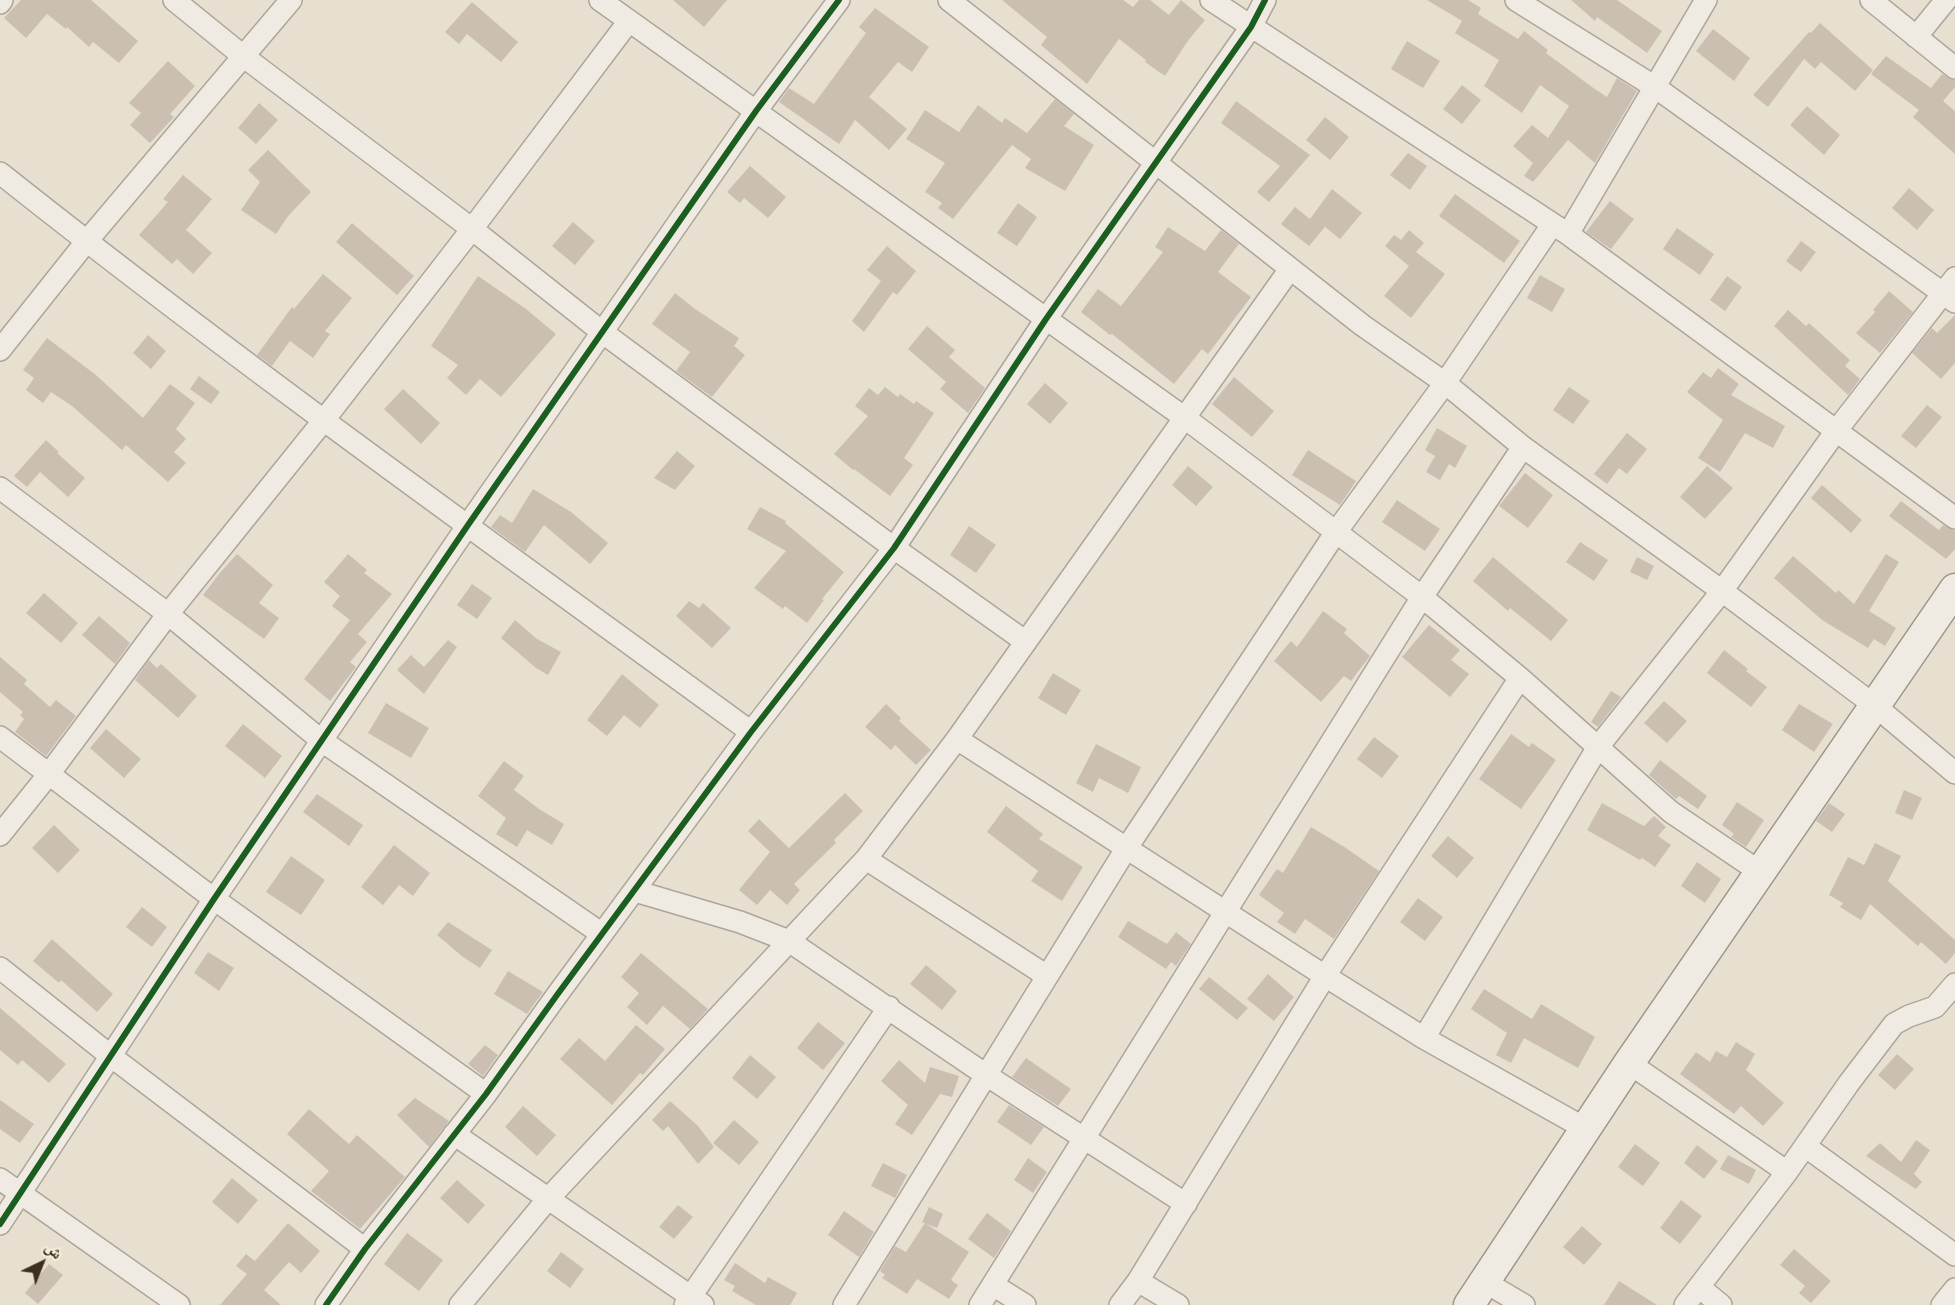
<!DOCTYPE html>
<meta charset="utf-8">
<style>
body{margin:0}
#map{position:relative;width:1955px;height:1305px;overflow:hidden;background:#e7e0d1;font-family:"IBM Plex Serif","Noto Naskh Arabic",serif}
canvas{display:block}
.north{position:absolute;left:12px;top:1233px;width:60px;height:60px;-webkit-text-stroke:4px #f7eed8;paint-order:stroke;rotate:43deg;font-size:16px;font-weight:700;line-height:24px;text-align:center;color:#3d2e20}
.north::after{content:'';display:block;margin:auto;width:21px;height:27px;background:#3d2e20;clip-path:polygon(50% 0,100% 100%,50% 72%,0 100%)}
</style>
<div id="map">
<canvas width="1955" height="1305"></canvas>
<div class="north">ش</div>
</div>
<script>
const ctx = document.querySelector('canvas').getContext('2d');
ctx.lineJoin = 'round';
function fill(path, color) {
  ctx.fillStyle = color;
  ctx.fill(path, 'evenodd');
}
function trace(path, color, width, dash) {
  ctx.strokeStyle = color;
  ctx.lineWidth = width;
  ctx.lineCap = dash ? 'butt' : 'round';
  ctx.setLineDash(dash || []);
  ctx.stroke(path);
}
const building = new Path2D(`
 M21 0H91L138 41 119 63 93 42 89 47 67 27 66 29 47 14 26 38 4 18Z
 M673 0H727L704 27Z
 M1002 0H1123L1133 7 1139 0H1150L1169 15 1181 0 1205 20 1187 42 1165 76 1145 62 1146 60 1119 39 1087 84 1041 45 1047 37Z
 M1427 0H1468L1481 8 1478 14 1518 39 1524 31 1548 50 1546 53 1592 87 1607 97 1617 78 1637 91 1595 163 1568 140 1533 182 1524 176 1533 163 1513 146 1532 125 1548 138 1569 106 1540 85 1522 113 1484 86 1499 60 1455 33 1462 21Z
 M1571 0H1617L1662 31 1647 53 1597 17 1595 21Z
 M472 2 518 42 501 62 467 34 459 44 445 32Z
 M875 8 929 47 912 72 898 62 869 97 907 129 889 150 855 120 839 144 779 102 789 88 814 104 866 33 859 27Z
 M1820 23 1873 70 1855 91 1821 62 1815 69 1804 59 1768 107 1753 95 1809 32 1811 33Z
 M1713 29 1750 58 1734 81 1696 51Z
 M1407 41 1440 61 1423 88 1391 69Z
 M1886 56 1931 88 1942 74 1955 80V87L1943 101 1955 111V154L1913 117 1919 110 1871 74Z
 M168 61 195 86 170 114 174 117 150 143 130 125 141 113 129 103Z
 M1462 85 1481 100 1462 124 1443 109Z
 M1055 99 1074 114 1064 126 1094 145 1065 191 1025 168 1031 159 1012 145 953 219 938 208 942 203 925 192 945 163 906 139 925 110 959 132 978 105 1002 123 1005 118 1027 133Z
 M1236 101 1310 155 1269 202 1257 192 1280 166 1221 123Z
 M259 103 278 120 256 144 238 128Z
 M1807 106 1840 135 1824 155 1791 126V124Z
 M1325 117 1349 137 1330 160 1306 140Z
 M268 150 311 192 289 215 276 234 241 210 260 182 248 170Z
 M1408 153 1427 166 1410 190 1390 175Z
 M750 166 786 197 768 218 744 198 740 203 727 192Z
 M183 175 212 199 186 230 212 253 193 274 177 259 172 264 139 235 168 202 163 199Z
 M1909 188 1934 210 1917 230 1892 208Z
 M1332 189 1362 213 1340 239 1325 227 1309 246 1281 224 1295 207 1310 219Z
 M1455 194 1520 241 1504 263 1439 216Z
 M1610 201 1634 219 1611 249 1586 232Z
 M1018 203 1037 217 1017 246 997 233Z
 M573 222 595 241 575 265 552 246Z
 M352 223 414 276 397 295 336 242Z
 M1168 227 1205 251 1221 230 1239 244 1218 272 1251 297 1208 354 1202 349 1174 384 1112 334 1110 335 1081 312 1098 289 1121 306 1163 252 1155 247Z
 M1677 228 1714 254 1700 275 1663 249Z
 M1409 230 1424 243 1416 252 1445 274 1411 318 1384 296 1409 266 1385 246 1394 235 1401 240Z
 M1801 241 1816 252 1801 272 1786 261Z
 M887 246 916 271 897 295 893 292 864 332 852 321 881 281 867 270Z
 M323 274 352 298 325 331 330 334 313 358 290 341 272 366 257 355 292 307 294 309Z
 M1540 275 1565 289 1552 312 1527 298Z
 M478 276 526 309 556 334 501 397 480 379 466 395 447 378 458 365 431 346Z
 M1727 276 1742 287 1725 311 1710 300Z
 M1889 291 1913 312 1880 353 1856 333 1875 312 1873 310Z
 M675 293 695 309 739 338 734 346 745 355 712 397 676 371 690 352 652 324Z
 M1788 310 1806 326 1809 323 1850 360 1845 366 1860 379 1848 395 1774 326Z
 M1955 315V363L1941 379 1912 353 1932 328 1937 333Z
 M927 326 955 350 949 357 985 388 968 413 940 389 946 382 908 349Z
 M148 335 166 351 151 369 133 353Z
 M47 338 96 375 143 418 170 384 195 403 176 429 186 439 174 452 186 463 168 482 126 445 122 450 72 406 51 392 43 403 26 390 34 378 23 370Z
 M1718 368 1739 384 1731 395 1785 426 1773 448 1745 433 1720 472 1698 458 1723 420 1687 392 1703 372 1711 378Z
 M199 376 220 392 211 404 190 389Z
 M1234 377 1274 411 1252 437 1212 404Z
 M1045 383 1068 403 1050 424 1027 404Z
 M885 387 898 397 900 394 914 404 916 401 934 413 904 458 913 465 890 496 854 469 853 470 834 454 868 416 855 406 869 388 878 395Z
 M1569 387 1590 401 1573 424 1553 410Z
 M403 389 440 423 421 444 384 409Z
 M1927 405 1942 417 1916 448 1901 436Z
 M1437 428 1467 446 1455 468 1449 464 1440 480 1426 472 1435 456 1425 450Z
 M1627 433 1647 449 1627 474 1619 468 1607 484 1594 474Z
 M46 440 59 452 57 453 85 478 68 497 40 472 27 487 14 476Z
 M1308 450 1356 481 1340 505 1292 475Z
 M677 451 695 466 675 490 654 478Z
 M1188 466 1213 487 1196 506 1172 485Z
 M1707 466 1733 488 1705 519 1680 497Z
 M1525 473 1553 495 1528 528 1499 506Z
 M1822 485 1862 520 1851 533 1811 498Z
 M533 489 571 512 608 543 590 564 544 525 525 552 491 527 500 515 512 523Z
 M1397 500 1440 529 1425 551 1382 522Z
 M1901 501 1939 530 1943 525 1955 531V549L1946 559 1889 516Z
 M760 507 786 521 785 523 844 572 822 599 824 600 807 623 785 606 783 609 754 588 786 551 747 529Z
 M969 526 996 545 976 573 950 555Z
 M1580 542 1608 560 1594 581 1566 562Z
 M237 554 273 585 259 603 279 618 264 639 203 595 219 574Z
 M348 554 367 570 364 573 392 594 358 634 367 642 350 662 356 667 330 701 304 679 350 620 332 606 340 596 324 582Z
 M1886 554 1899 562 1869 611 1896 628 1885 646 1874 639 1868 648 1822 620 1774 578 1793 556 1836 593 1838 590 1854 604Z
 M1493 557 1568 620 1551 641 1510 608 1508 611 1473 581Z
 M1637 557 1654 566 1647 580 1630 572Z
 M472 584 492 598 477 619 457 605Z
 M44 593 78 623 61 643 26 613Z
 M689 601 699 608 703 603 731 628 712 648 676 616Z
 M1323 611 1347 629 1344 633 1370 656 1351 681 1344 676 1321 702 1274 661 1291 641 1297 647Z
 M99 616 130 643 115 664 82 635Z
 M515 620 537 639 561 652 548 675 536 668 501 638Z
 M1429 625 1460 650 1451 660 1469 674 1450 697 1402 657Z
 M448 640 457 647 424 694 397 670 411 655 424 667Z
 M1724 650 1748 669 1746 671 1767 687 1751 707 1707 673Z
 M0 657 27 680 24 684 50 707 56 700 76 716 46 756 15 732 24 719 20 715 23 712 0 692Z
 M149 660 157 668 161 664 197 696 178 718 135 680Z
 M1053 673 1081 690 1066 715 1038 698Z
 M622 674 659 705 640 728 624 715 607 736 587 720Z
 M1611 691 1621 697 1598 727 1591 722Z
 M1664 701 1687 721 1667 743 1644 723Z
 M386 703 429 728 411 758 368 733Z
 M886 704 901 718 899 721 931 750 916 765 895 745 891 750 865 727Z
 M1799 704 1833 724 1814 752 1782 730Z
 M243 724 282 756 265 778 225 746Z
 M106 729 141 759 124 778 90 748Z
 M1511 734 1529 747 1532 743 1556 760 1521 809 1479 779Z
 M1374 737 1399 756 1382 778 1357 759Z
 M1096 744 1141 767 1128 793 1099 778 1093 792 1076 783Z
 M1660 760 1707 796 1698 809 1679 796 1676 799 1649 775Z
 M504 761 524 776 514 790 539 809 564 824 552 845 527 830 517 847 496 834 506 818 478 796Z
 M1904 790 1922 798 1912 820 1895 813Z
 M845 793 863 811 834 840 836 843 794 884 800 890 787 905 770 890 757 905 739 890 770 852 748 831 759 819 789 848Z
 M317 794 363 825 349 846 303 812Z
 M1737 802 1764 820 1746 847 1731 837 1734 834 1722 825Z
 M1602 803 1644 826 1654 816 1666 827 1658 836 1671 845 1655 867 1642 858 1640 860 1587 830Z
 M1829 803 1845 814 1832 832 1816 821Z
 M1006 806 1043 834 1039 839 1083 867 1062 901 1031 881 1038 871 987 832Z
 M54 825 80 850 58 873 32 848Z
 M1311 827 1346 848 1379 871 1334 939 1305 919 1295 934 1277 922 1284 913 1259 895 1277 869 1283 873Z
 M1448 836 1474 858 1457 878 1431 856Z
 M1875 843 1901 856 1888 881 1955 940V953L1946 964 1921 942 1918 946 1870 904 1861 920 1840 907 1843 903 1829 895 1848 857 1864 865Z
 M394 845 430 873 413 896 399 885 383 905 361 887Z
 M291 856 325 880 301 915 266 892Z
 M1697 862 1721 879 1705 903 1681 886Z
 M1418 898 1443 917 1425 941 1400 922Z
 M142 907 167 927 152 947 126 927Z
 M1128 921 1167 944 1176 932 1191 944 1176 966 1171 962 1166 969 1118 937Z
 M448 922 492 950 480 968 463 957 437 935Z
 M52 939 113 994 97 1012 61 980 59 983 33 961Z
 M208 952 234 968 219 991 194 973Z
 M641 953 708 1009 690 1029 663 1006 647 1025 627 1007 639 993 621 977Z
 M926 965 957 991 942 1010 910 984Z
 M508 971 543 992 527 1014 494 994Z
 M1268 974 1294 997 1274 1021 1247 999Z
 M1209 977 1248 1008 1237 1020 1199 989Z
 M1484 989 1532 1019 1541 1004 1595 1037 1578 1068 1524 1038 1511 1063 1496 1055 1507 1033 1471 1009Z
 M0 1008 66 1064 49 1083 22 1060 18 1065 0 1050Z
 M818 1022 845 1043 823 1070 797 1048Z
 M636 1025 665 1049 643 1075 640 1073 612 1105 560 1059 579 1038 605 1061Z
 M1736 1042 1755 1054 1746 1070 1784 1103 1763 1126 1741 1106 1734 1114 1680 1074 1696 1052 1710 1062 1716 1051 1727 1057Z
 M485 1045 498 1055 483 1076 468 1064Z
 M1897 1054 1914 1069 1895 1090 1878 1075Z
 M750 1055 776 1077 757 1099 732 1078Z
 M1026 1058 1071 1089 1058 1106 1012 1077Z
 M899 1060 925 1083 930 1067 959 1076 952 1097 940 1094 912 1135 895 1124 908 1105 881 1081Z
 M415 1098 449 1121 429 1147 397 1115Z
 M0 1100 34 1124 20 1143 0 1129Z
 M670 1101 698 1126 714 1147 698 1164 668 1126 663 1131 652 1120Z
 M1009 1105 1044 1127 1031 1145 997 1122Z
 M523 1106 556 1135 537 1156 505 1127Z
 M309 1109 349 1144 357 1135 405 1177 360 1229 311 1191 329 1171 287 1134Z
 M734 1120 759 1142 739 1165 713 1143Z
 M1916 1140 1930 1150 1914 1174 1922 1182 1916 1189 1866 1156 1880 1143 1901 1162Z
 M1635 1144 1660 1163 1643 1186 1618 1167Z
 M1697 1145 1718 1161 1704 1179 1684 1163Z
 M1728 1155 1756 1170 1749 1184 1720 1169Z
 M1028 1158 1047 1172 1033 1193 1014 1180Z
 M883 1163 907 1175 895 1198 871 1186Z
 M232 1178 258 1200 238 1224 212 1202Z
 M457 1180 485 1205 468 1224 440 1198Z
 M1681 1200 1702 1216 1680 1244 1660 1228Z
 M678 1205 693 1217 674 1239 659 1227Z
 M929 1207 943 1214 937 1228 922 1222Z
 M844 1211 874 1232 859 1257 828 1235Z
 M987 1213 1011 1231 994 1258 968 1239Z
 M288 1223 320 1251 301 1273 289 1262 264 1290 281 1305H220L247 1274 236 1266 246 1254 255 1261Z
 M925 1223 969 1252 951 1280 958 1285 949 1299 917 1279 907 1294 882 1278 885 1275 880 1271 895 1246 906 1252Z
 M1582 1226 1602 1244 1584 1265 1563 1247Z
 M407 1233 443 1260 419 1291 384 1264Z
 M1794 1249 1831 1281 1811 1303 1799 1293 1805 1286 1780 1265Z
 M561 1252 584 1269 570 1288 547 1271Z
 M735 1263 765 1283 768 1277 797 1293 790 1305H756L732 1291 735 1286 724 1280Z
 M49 1264 63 1275 38 1304 25 1293Z
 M1619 1281 1657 1305H1604Z`);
const street = new Path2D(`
 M174 0 243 56 472 229 602 332 894 548 1026 642
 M600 0 1185 418 1422 597 1520 678 1671 812 1760 872
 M949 0 1362 325 1445 383 1523 447 1722 591 1874 705 1955 773
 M1211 0 1568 234 1955 518
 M1516 0 1655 87 1955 302
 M1871 0 1955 68
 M0 3 2 0
 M1916 37 1946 0
 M0 173C244 367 499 548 751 732
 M1568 234 1706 0
 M0 350 86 242 291 0
 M0 488 168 614 322 741 602 934
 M0 737 214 899 486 1094
 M957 739 1325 976 1424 1038 1586 1129
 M0 835 49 774 168 614 324 420 472 229 629 21
 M866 859 1047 976
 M635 891 740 922 789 941 986 1075 1186 1204
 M0 968 112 1057 365 1249
 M1424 1038 1598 747 1722 591 1836 431 1955 278
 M1629 1063 1787 1172
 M454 1134 703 1305
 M1805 1146 1955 1255
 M0 1179 179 1305
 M0 1224 214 899 468 525 756 111 839 0
 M1138 1281 1178 1305
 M1485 1282 1524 1305
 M993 1285 1025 1305
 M1699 1287 1721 1305
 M326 1305 365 1249 486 1094 557 995 751 732 894 548 1046 319 1251 27 1265 0
 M460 1305 547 1200 866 859 957 739 1290 269
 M685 1305 889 1007
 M844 1305 1126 849 1336 532 1445 383 1552 225
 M980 1305 1422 597 1523 447
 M1120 1305 1138 1281 1325 976 1520 678
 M1685 1305 1787 1172 1849 1083 1894 1024 1909 1016 1935 1007 1955 984
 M1942 1305 1955 1289`);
const secondary = new Path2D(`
 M1469 1305 1629 1063 1955 589`);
const cycleway = new Path2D(`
 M0 1224 214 899 468 525 756 111 839 0
 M326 1305 365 1249 486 1094 557 995 751 732 894 548 1046 319 1251 27 1265 0`);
fill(building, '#cbbfb2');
trace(street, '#ada599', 24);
trace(secondary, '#9c958a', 33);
trace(street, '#efebe3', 21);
trace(secondary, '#efebe3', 30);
trace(cycleway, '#1b5e20', 6);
</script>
